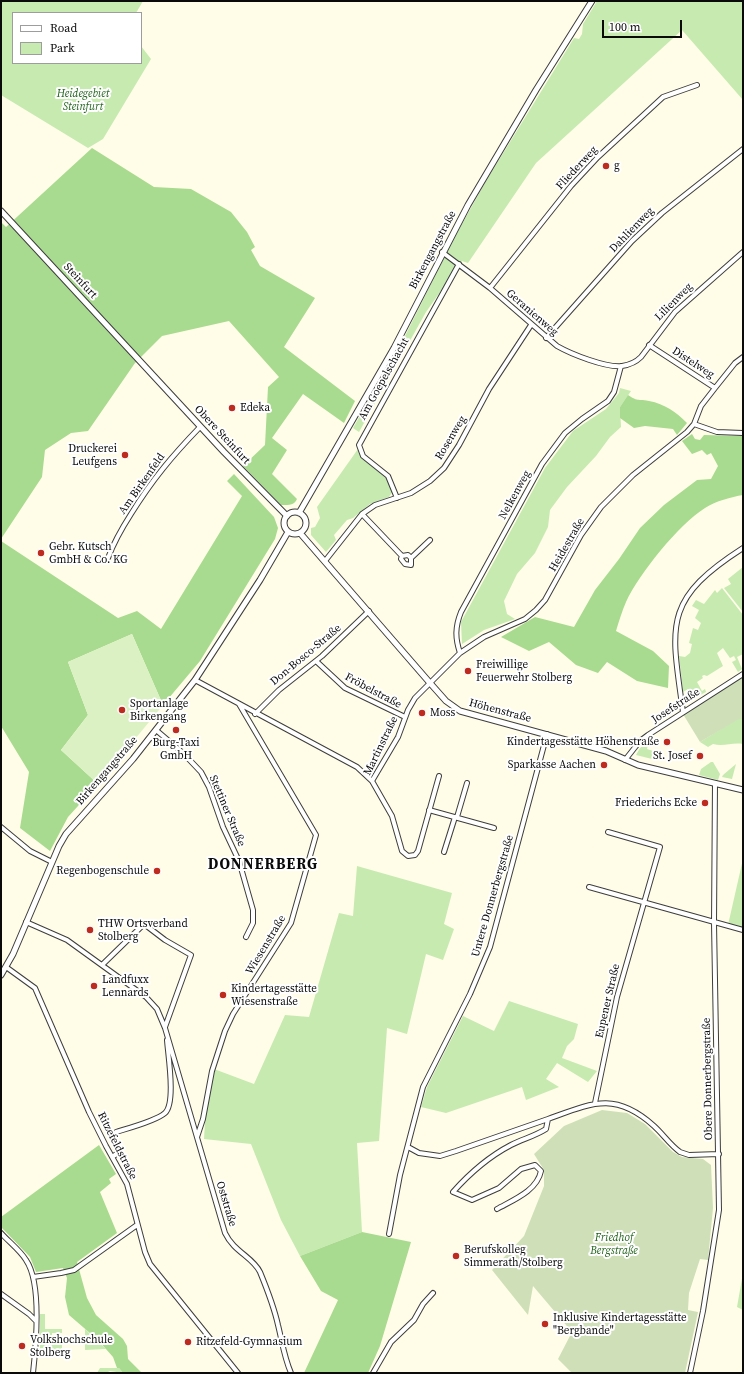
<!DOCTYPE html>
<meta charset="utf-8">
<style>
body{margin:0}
#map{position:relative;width:744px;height:1374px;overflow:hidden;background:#fffde7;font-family:"Source Serif 4",serif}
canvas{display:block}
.frame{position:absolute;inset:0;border:2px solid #0a0a0a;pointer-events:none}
.legend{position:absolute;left:12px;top:12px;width:130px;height:52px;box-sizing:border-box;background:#fff;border:1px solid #9d9d9d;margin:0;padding:5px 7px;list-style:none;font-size:12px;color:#0a0a0a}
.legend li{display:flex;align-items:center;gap:8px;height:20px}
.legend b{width:20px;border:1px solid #9d9d9d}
.scale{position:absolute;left:602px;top:20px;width:80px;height:18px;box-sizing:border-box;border:2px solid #0a0a0a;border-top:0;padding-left:5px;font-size:12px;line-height:14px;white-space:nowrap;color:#0a0a0a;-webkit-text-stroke:3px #fff;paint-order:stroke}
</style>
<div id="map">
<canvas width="744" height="1374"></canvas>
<div class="frame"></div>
<ul class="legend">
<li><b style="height:5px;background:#fff"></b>Road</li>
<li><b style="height:11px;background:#c7eab1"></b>Park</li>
</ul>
<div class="scale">100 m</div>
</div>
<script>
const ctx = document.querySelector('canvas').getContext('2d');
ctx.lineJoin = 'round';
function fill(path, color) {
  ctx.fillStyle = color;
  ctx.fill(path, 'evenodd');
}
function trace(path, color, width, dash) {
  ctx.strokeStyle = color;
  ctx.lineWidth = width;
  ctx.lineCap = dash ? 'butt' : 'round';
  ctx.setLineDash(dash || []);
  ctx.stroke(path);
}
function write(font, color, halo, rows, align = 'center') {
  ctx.font = font + ' "Source Serif 4",serif';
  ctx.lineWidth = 4;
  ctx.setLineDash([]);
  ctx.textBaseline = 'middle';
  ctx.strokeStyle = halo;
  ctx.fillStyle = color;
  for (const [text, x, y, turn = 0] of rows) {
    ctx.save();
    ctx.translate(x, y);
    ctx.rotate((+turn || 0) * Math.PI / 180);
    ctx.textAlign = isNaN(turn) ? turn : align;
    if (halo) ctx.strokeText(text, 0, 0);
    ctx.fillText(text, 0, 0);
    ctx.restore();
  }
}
const green = new Path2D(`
 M1 1H143L136 13H13V63H141V46L151 59 103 139 88 148 1 95Z
 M597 1H743V100L682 30 536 163 468 263 462 261 426 312 359 432 353 428 398 350 453 240 486 181 574 38 579 39 582 34 583 24Z
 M620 388 631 391 620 407 621 427 610 437 596 456 567 487 550 510 548 527 535 553 517 574 504 601 507 614 515 619 484 630 462 644 461 622 545 468 573 431 606 409 619 393Z
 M358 449 363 457 387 477 393 491 389 497 370 504 353 518 347 520 334 535 336 540 326 552 311 535V528L315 527 320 518 317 507Z
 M743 567V612L724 588 731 584 728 579Z
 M722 588 743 615V654L737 657 742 669 738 672 732 662 736 660 734 656 730 658 723 648 717 653 723 666 707 676 704 675 702 676 703 678 697 682 702 691 705 689 706 692 698 696 693 690 688 689 683 692 679 656 685 657 690 653 692 644 689 643 693 628 698 630 701 623 695 618 699 610 692 606 696 600 704 604 715 590 717 593Z
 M739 718 743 719V744C732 742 724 747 713 744L708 747 700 742Z
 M651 739 658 747 648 745 647 749 656 752 652 759 636 755 640 748Z
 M711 762H713L720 774 718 780 699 775 701 769Z
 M736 764 732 779 722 777 723 775Z
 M743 859V928L728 925Z
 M357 866 452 893 444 924 454 929 443 960 426 954 407 1034 387 1028 379 1141 357 1143 362 1232 300 1256 281 1220 251 1144 204 1139 206 1106 214 1069 254 1084 285 1015 309 1017 339 913 353 916Z
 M509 1001 578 1024 574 1039 567 1046 562 1058 597 1071 588 1082 557 1063 546 1079 559 1087 526 1100 522 1087 446 1113 421 1107 427 1087 463 1016 494 1031Z
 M743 1273V1310L737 1307Z
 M40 1314H45V1329H62V1333H52V1340H40Z
 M85 1329 106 1349 85 1350Z
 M40 1343H62V1353H40Z
 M100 1368H119L123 1373 110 1371 106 1373H97Z`);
const forest = new Path2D(`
 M92 148 154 187 191 189 231 212 247 232 255 247 251 250 260 266 315 298 284 347 355 401 344 423 303 394 272 438 287 450 272 474 297 499C294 506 288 505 281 505L243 466 265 445 268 387 279 377 229 321 162 336 135 363 88 431 71 433 45 450 42 477 1 539V222L6 227Z
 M628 395C640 403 638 398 649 401 665 404 676 412 687 423L677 435 673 429 645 426 634 428 620 418V407Z
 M692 434 695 439 700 440 704 435 743 436V495C731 497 716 501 705 508 679 524 639 574 626 602 622 611 619 621 616 631L653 651 669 666 668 688 637 681 607 662 598 673 576 665 549 642 529 651 501 637 535 617 574 627 595 590 619 559 640 528 664 505 697 480 711 479 718 466 711 453 707 455 702 450 692 454 682 441Z
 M234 474 274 517 278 528 275 539 200 661 163 705 132 634 68 662 88 715 61 750 98 784 68 817 50 851 20 828 29 772 1 726V541L118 618 137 611 161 629 242 496 227 481Z
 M99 1145 116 1174 109 1179 111 1183 100 1192 117 1233 77 1262 87 1298 96 1315 123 1339 127 1346 128 1359 142 1373H123L119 1368H117L113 1357 98 1340 69 1315 65 1297 67 1278 63 1268 36 1272 30 1257 1 1227V1217Z
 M362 1232 411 1242 380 1346 368 1373H304L338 1300 321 1291 300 1256Z`);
const cemetery = new Path2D(`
 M743 677V719H739L700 742 683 714Z
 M602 1110 627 1113 645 1124 673 1152 682 1157 703 1159 711 1165 713 1208 708 1260 700 1259 689 1293 688 1310 698 1312 685 1373H572L558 1359 572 1332 533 1286 528 1315 492 1270 524 1236 544 1186V1170L534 1154 564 1126Z`);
const pitch = new Path2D(`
 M132 634 163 705 98 784 61 750 88 715 68 662Z`);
const minor = new Path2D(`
 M442 252 490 288 557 346C571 354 606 368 622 366 629 365 636 362 641 357L675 312 743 252
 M490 288 571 186 598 157 663 97 697 85
 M546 338 632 241 662 213 743 149
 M715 388 735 363 743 357
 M694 424 717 432 743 433
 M397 498 388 476 363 456 359 445 459 264
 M362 514 402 556 401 559 405 564 411 565V558L408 555 402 556
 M108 558C114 542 122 528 131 514 152 480 172 456 200 427
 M411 558 430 540
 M325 561 362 514 375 505 411 493 430 481 444 468 459 445 489 389 531 325
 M460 653C455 638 455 627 461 612L542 464 565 433 582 419 608 401 614 392 621 366
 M316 661 345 688 405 717
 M195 680 357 767 372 781
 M683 712C671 625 662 600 743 548
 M255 714 279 690 322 656 369 611
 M156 730 183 753 201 772 209 787 223 827 239 861 253 910V923L246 937
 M625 760 640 741 648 735 743 674
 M439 776 418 851 415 855 408 856 402 851 392 816 372 781 398 737 408 710 415 698 460 653 484 637 525 619 536 610 545 600 581 535 601 507 633 475 687 432 694 424 701 406 715 388 649 345
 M429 810 494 828
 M457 817 467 783
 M1 827 30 851 52 862
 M444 852 455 817
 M589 887 743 930
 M26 922 67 940 146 997 157 1009 165 1028 225 1233C234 1252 253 1257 260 1272 267 1289 274 1307 278 1325 282 1341 284 1357 291 1373
 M102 965 144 924 165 940 191 955 165 1027
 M6 967 35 988 89 1112 106 1146 127 1184 145 1252 150 1264 238 1373
 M595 1103 617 997 660 847 608 832
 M197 1137 203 1119 212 1071 225 1031 233 1014 291 923 316 835 239 704
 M408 1147 419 1153 440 1156 456 1151 548 1119
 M112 1157 118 1153V1150L114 1138 116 1132C129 1128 156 1121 165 1113 176 1103 168 1055 167 1040
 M497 1209C513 1200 537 1191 541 1171L535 1165 521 1169 499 1188 472 1200 453 1192C469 1174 490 1156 511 1145 523 1139 535 1136 546 1129L548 1119C592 1103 615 1091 654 1126 663 1134 670 1145 680 1152L689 1155 719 1154
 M1 1233C9 1242 20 1250 26 1260 42 1283 36 1346 33 1373
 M389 1234 400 1175 423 1087 470 994 490 947 547 734
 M33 1277 61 1273 74 1270 137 1225
 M1 1294 29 1314 36 1321
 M373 1373 391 1342 414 1320 423 1304 433 1293
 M690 1373 703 1311 719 1210 714 923 715 783`);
const tertiary = new Path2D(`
 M1 211 224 452 287 516
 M284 523a11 11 0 1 1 22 0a11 11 0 1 1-22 0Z
 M299 513 394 348 468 205 536 90 592 1
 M300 533 430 683 446 701 460 711 606 751 638 765 743 790
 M1 975 13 954 59 846 66 834 133 759 195 680 260 580 288 532`);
const markers = [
 [606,166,4,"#be2b1e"],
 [232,408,4,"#be2b1e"],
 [125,455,4,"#be2b1e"],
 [41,553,4,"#be2b1e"],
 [468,671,4,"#be2b1e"],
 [122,710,4,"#be2b1e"],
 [422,713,4,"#be2b1e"],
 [176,730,4,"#be2b1e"],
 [667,742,4,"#be2b1e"],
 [700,756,4,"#be2b1e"],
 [604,765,4,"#be2b1e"],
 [705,803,4,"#be2b1e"],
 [157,871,4,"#be2b1e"],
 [90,930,4,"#be2b1e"],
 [94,986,4,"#be2b1e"],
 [223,995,4,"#be2b1e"],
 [456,1256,4,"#be2b1e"],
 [545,1324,4,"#be2b1e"],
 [188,1342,4,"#be2b1e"],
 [22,1346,4,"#be2b1e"]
];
const parkNames = [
 ["Heidegebiet",83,94],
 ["Steinfurt",83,107],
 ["Friedhof",614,1238],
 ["Bergstraße",614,1251]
];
const poiNames = [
 ["g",614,166],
 ["Edeka",240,408],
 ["Druckerei",117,449,"right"],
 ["Leufgens",117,462,"right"],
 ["Gebr. Kutsch",49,547],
 ["GmbH & Co. KG",49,560],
 ["Freiwillige",476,665],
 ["Feuerwehr Stolberg",476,678],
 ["Sportanlage",130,704],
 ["Birkengang",130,717],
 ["Moss",430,713],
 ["Kindertagesstätte Höhenstraße",659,742,"right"],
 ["Burg-Taxi",176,743,"center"],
 ["GmbH",176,756,"center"],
 ["St. Josef",692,756,"right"],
 ["Sparkasse Aachen",596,765,"right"],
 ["Friederichs Ecke",697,803,"right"],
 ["Regenbogenschule",149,871,"right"],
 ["THW Ortsverband",98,924],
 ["Stolberg",98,937],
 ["Landfuxx",102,980],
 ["Lennards",102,993],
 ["Kindertagesstätte",231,989],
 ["Wiesenstraße",231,1002],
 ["Berufskolleg",464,1250],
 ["Simmerath/Stolberg",464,1263],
 ["Inklusive Kindertagesstätte",553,1318],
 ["\"Bergbande\"",553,1331],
 ["Volkshochschule",30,1340],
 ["Stolberg",30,1353],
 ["Ritzefeld-Gymnasium",196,1342]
];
const streetNames = [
 ["Fliederweg",577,168,-47],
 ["Dahlienweg",632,230,-46],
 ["Birkengangstraße",433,250,-62],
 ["Steinfurt",80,281,47],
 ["Lilienweg",674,302,-45],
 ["Geranienweg",532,313,41],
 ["Distelweg",693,363,33],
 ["Am Goepelschacht",384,379,-61],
 ["Obere Steinfurt",222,435,47],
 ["Rosenweg",451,438,-59],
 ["Am Birkenfeld",142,484,-55],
 ["Nelkenweg",515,495,-61],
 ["Heidestraße",567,545,-60],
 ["Don-Bosco-Straße",306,655,-40],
 ["Fröbelstraße",373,691,28],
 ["Josefstraße",676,706,-33],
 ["Höhenstraße",500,711,15],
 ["Martinstraße",381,746,-64],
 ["Birkengangstraße",107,771,-49],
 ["Stettiner Straße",227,811,67],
 ["Untere Donnerbergstraße",493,896,-74],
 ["Wiesenstraße",266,945,-59],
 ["Eupener Straße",608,1001,-77],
 ["Obere Donnerbergstraße",708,1079,-91],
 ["Ritzefeldstraße",117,1146,63],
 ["Oststraße",226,1204,73]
];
const districtNames = [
 ["DONNERBERG",263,865]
];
fill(green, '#c7eab1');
fill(forest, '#a8db8f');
fill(cemetery, '#cfe0b9');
fill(pitch, '#dbf1c3');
trace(minor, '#3d3d3d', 6);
trace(tertiary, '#3d3d3d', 7);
trace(minor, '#fff', 4);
trace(tertiary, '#fff', 5);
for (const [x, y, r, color] of markers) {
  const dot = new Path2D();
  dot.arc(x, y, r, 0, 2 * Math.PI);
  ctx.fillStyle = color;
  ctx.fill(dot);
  trace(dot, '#fff', 1.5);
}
write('italic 11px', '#206319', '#fff', parkNames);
write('11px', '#0a0a0a', '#fff', poiNames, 'left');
write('11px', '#0a0a0a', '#fff', streetNames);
ctx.letterSpacing = '1px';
write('bold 15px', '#0a0a0a', '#fff', districtNames);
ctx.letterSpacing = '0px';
</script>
